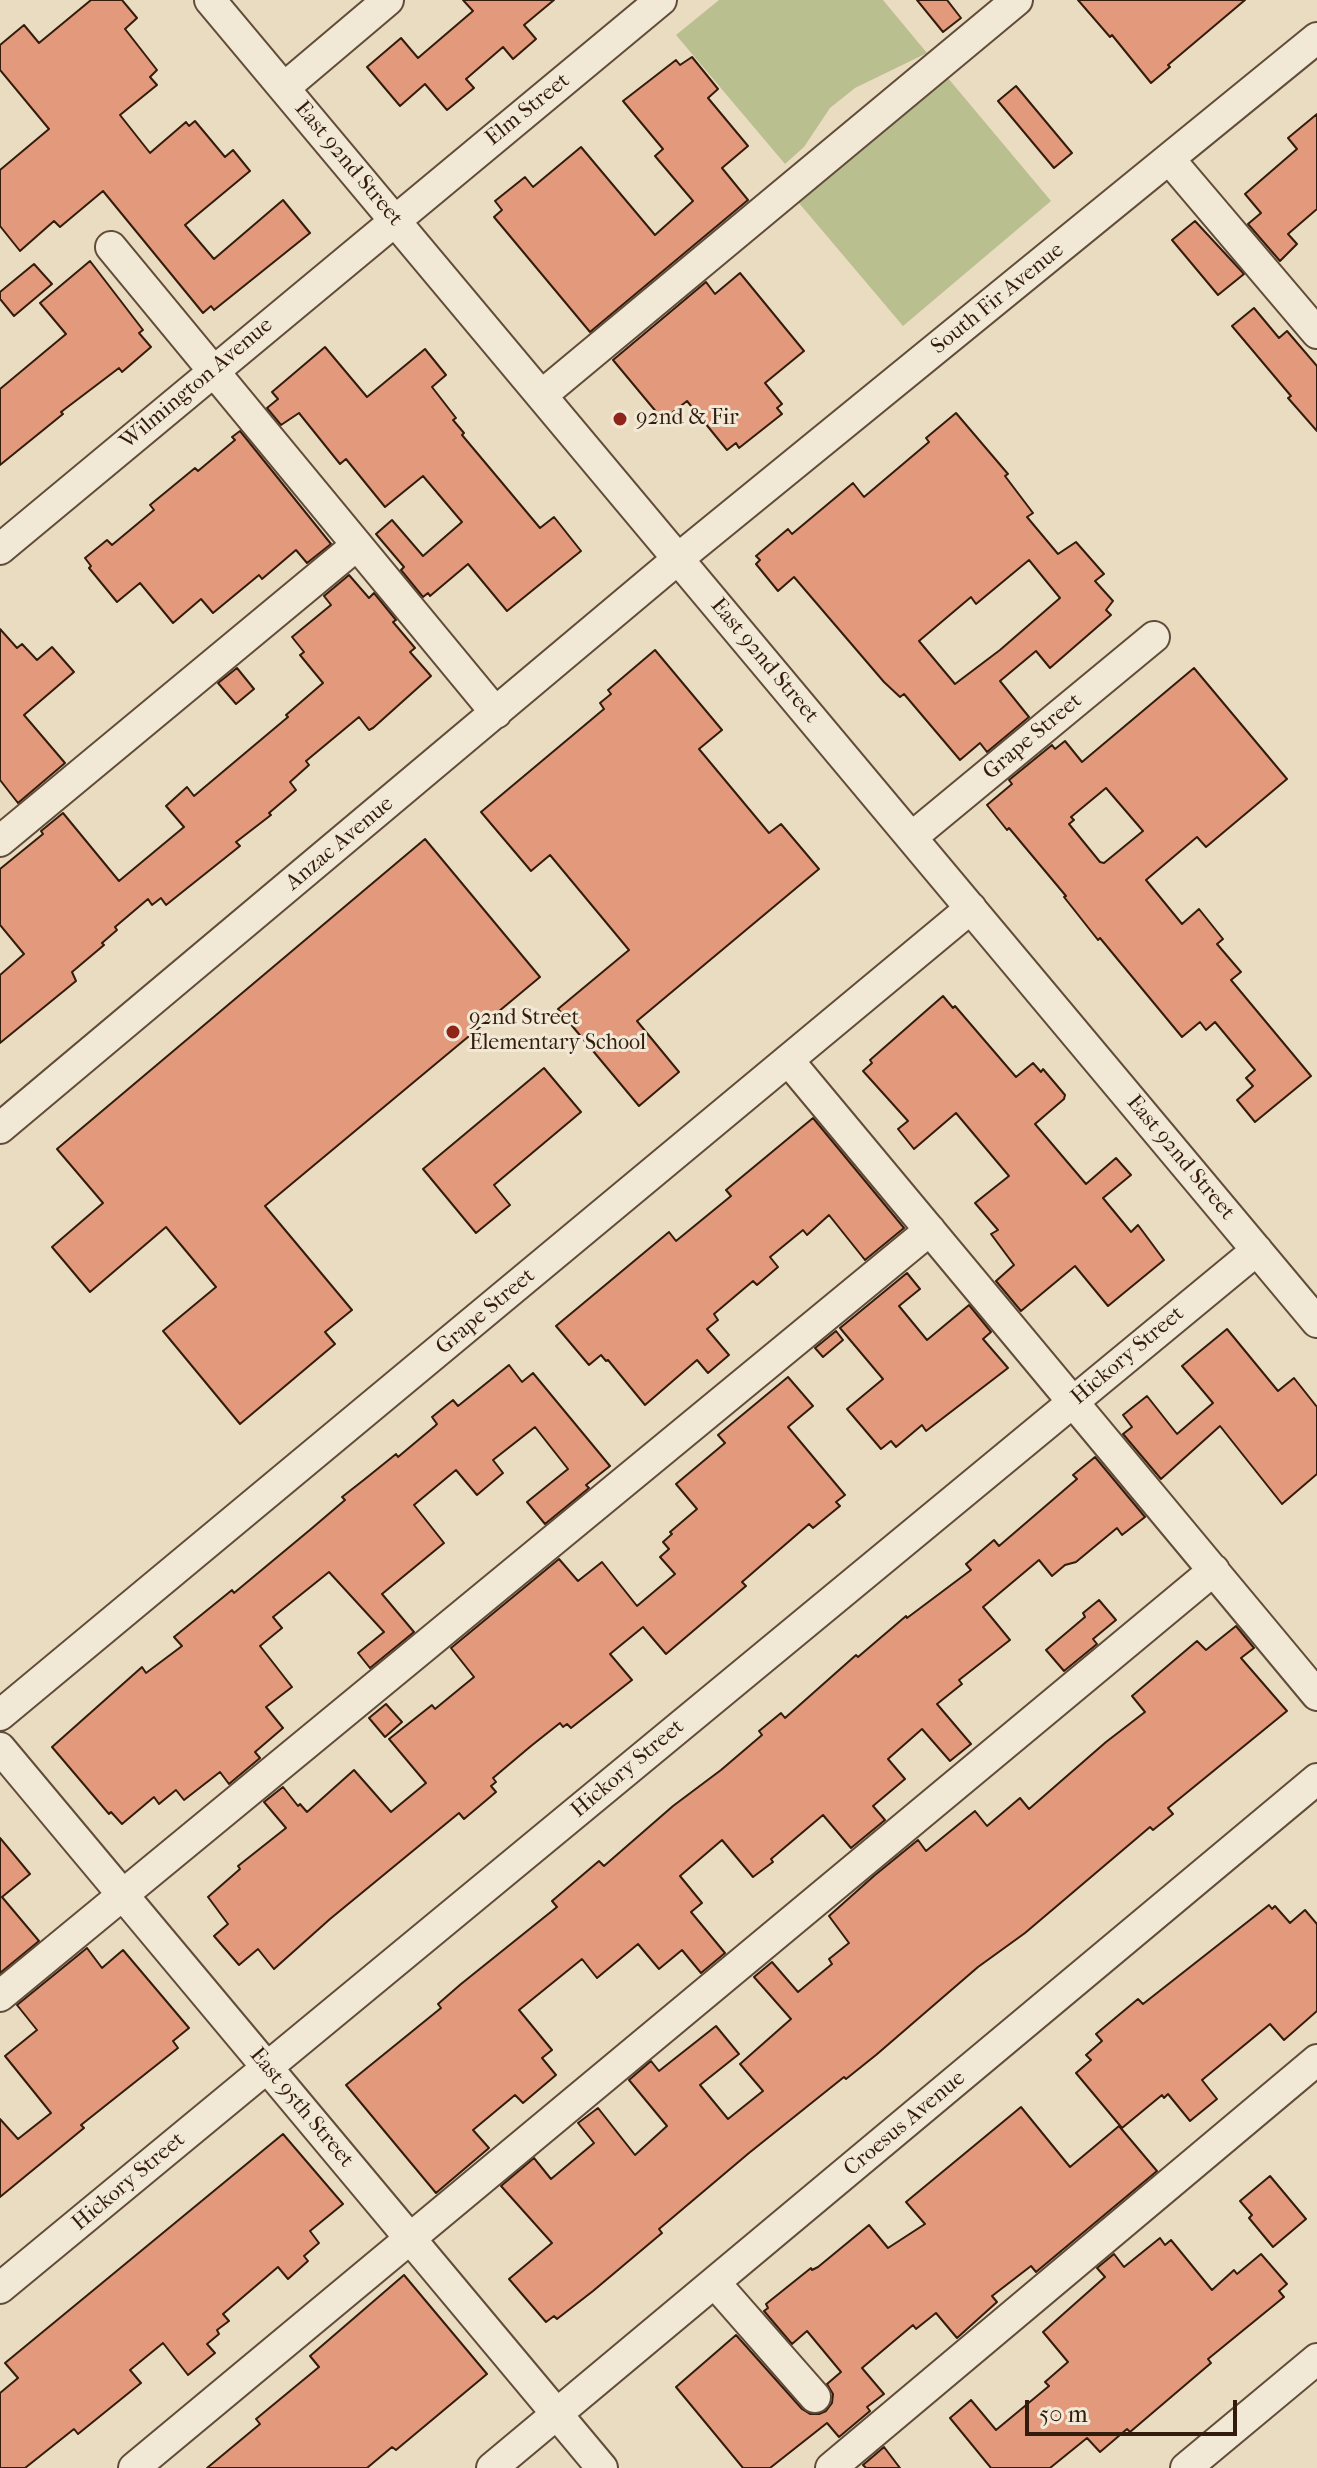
<!DOCTYPE html>
<style>
body{margin:0}
#map{position:relative;width:1317px;height:2468px;overflow:hidden;background:#eadcc0;font-family:"IM FELL French Canon",serif}
canvas{display:block}
.scale{position:absolute;left:1025px;top:2400px;width:212px;height:36px;box-sizing:border-box;border:4px solid #331c0c;border-top:0;padding-left:10px;font-size:24px;line-height:28px;white-space:nowrap;color:#331c0c;-webkit-text-stroke:6px #f1e8d6;paint-order:stroke}
</style>
<div id="map">
<canvas width="1317" height="2468"></canvas>
<div class="scale">50 m</div>
</div>
<script>
const ctx = document.querySelector('canvas').getContext('2d');
ctx.lineJoin = 'round';
function fill(path, color) {
  ctx.fillStyle = color;
  ctx.fill(path, 'evenodd');
}
function trace(path, color, width, dash) {
  ctx.strokeStyle = color;
  ctx.lineWidth = width;
  ctx.lineCap = dash ? 'butt' : 'round';
  ctx.setLineDash(dash || []);
  ctx.stroke(path);
}
function write(font, color, halo, rows, align = 'center') {
  ctx.font = font + ' "IM FELL French Canon",serif';
  ctx.lineWidth = 6;
  ctx.setLineDash([]);
  ctx.textBaseline = 'middle';
  ctx.strokeStyle = halo;
  ctx.fillStyle = color;
  for (const [text, x, y, turn = 0] of rows) {
    ctx.save();
    ctx.translate(x, y);
    ctx.rotate((+turn || 0) * Math.PI / 180);
    ctx.textAlign = isNaN(turn) ? turn : align;
    if (halo) ctx.strokeText(text, 0, 0);
    ctx.fillText(text, 0, 0);
    ctx.restore();
  }
}
const green = new Path2D(`
 M719 0H883L927 53 855 88 830 108 804 147 785 164 676 35Z
 M942 71 1051 201 903 326 793 196Z`);
const building = new Path2D(`
 M91 0H122L137 18 125 29 157 70 150 77 157 85 120 115 150 153 186 122 189 126 195 121 225 157 233 150 250 171 185 225 214 259 283 200 310 233 214 310 211 306 203 313 103 191 60 227 54 221 20 251 0 226V170L49 129 0 70V45L24 25 39 43Z
 M463 0H554L524 25 536 39 513 59 503 47 466 79 474 88 447 110 425 84 400 106 367 67 401 38 418 58 473 11Z
 M917 0H947L961 18 943 32Z
 M1078 0H1245L1168 65 1170 67 1151 83 1112 35 1110 37Z
 M692 57 718 89 708 98 748 146 722 168 748 200 590 332 494 217 502 210 495 201 525 177 533 187 581 147 655 235 693 201 655 156 663 149 623 101 676 60 680 65Z
 M1016 86 1072 153 1054 168 998 101Z
 M1317 114V209L1288 234 1297 244 1280 261 1248 224 1261 213 1245 194 1297 149 1288 138Z
 M1195 221 1244 274 1218 295 1172 240Z
 M90 261 143 330 139 333 151 347 122 372 119 368 61 412 63 414 0 465V389L66 334 40 303Z
 M34 264 52 284 14 316 0 299V292Z
 M740 273 804 351 765 383 782 404 777 408 782 414 739 448 736 443 727 450 687 401 663 420 613 360 706 282 715 294Z
 M1254 308 1279 338 1287 331 1317 366V431L1288 398 1291 396 1232 326Z
 M325 347 367 397 425 349 446 375 432 387 456 418 453 420 464 433 462 435 540 528 554 517 581 551 507 611 468 564 430 596 428 593 423 597 401 570 404 567 376 534 392 520 423 556 462 522 423 476 385 507 346 459 340 464 299 413 281 425 267 408 278 399 272 392Z
 M956 413 1008 474 1005 476 1033 513 1027 517 1058 554 1076 542 1104 574 1095 581 1113 601 1106 610 1111 615 1050 668 1036 651 1000 681 1029 717 987 752 980 743 960 760 904 694 900 697 884 682 794 577 778 591 756 564 760 560 756 556 788 529 792 534 853 483 864 497 929 442 926 438ZM1029 560 1060 598 1000 650 955 684 919 641 971 597 976 604Z
 M240 431 331 544 307 563 296 550 262 579 259 575 213 613 201 599 173 623 140 583 117 602 89 568 91 566 85 558 107 540 112 545 154 510 150 505 195 468 198 471 235 440 232 437Z
 M349 575 369 598 374 593 396 620 393 622 415 648 410 652 431 676 373 728 369 730 359 717 306 761 309 765 290 782 296 790 269 813 271 815 236 842 240 846 166 905 161 898 152 905 148 899 115 927 117 930 102 943 104 945 72 972 76 981 0 1043V975L24 954 0 925V869L43 834 41 831 63 813 119 881 184 827 166 806 187 787 194 796 288 717 286 715 323 683 300 655 304 652 292 637 331 605 324 596Z
 M0 629 17 648 22 644 37 660 52 647 74 672 24 715 65 763 18 803 0 780Z
 M655 650 722 730 699 749 769 833 781 824 819 869 637 1021 679 1072 639 1106 558 1009 629 950 550 855 531 871 481 812 604 709 600 703 611 694 608 690Z
 M237 668 254 689 236 704 218 683Z
 M1194 668 1287 779 1206 847 1197 837 1146 880 1182 924 1199 909 1223 939 1217 944 1241 972 1231 980 1311 1076 1255 1122 1237 1100 1253 1086 1246 1078 1255 1070 1215 1022 1206 1030 1200 1022 1182 1037 1100 938 1098 940 1064 897 1066 896 1009 828 1007 830 987 805 1012 784 1009 780 1052 745 1055 749 1065 741 1082 762ZM1106 788 1143 831 1104 863 1100 862 1069 824 1074 820 1071 817Z
 M425 839 540 977 265 1206 352 1310 325 1332 335 1344 240 1424 163 1331 216 1287 166 1227 90 1292 52 1247 103 1203 57 1149Z
 M943 996 953 1008 955 1006 1016 1077 1033 1063 1041 1072 1043 1069 1065 1095 1064 1099 1035 1124 1086 1184 1116 1158 1131 1175 1103 1198 1131 1232 1138 1225 1164 1260 1108 1306 1075 1266 1021 1311 996 1281 1014 1265 991 1234 998 1230 975 1203 1009 1176 956 1113 914 1149 898 1129 908 1121 863 1071 872 1063 870 1060Z
 M544 1068 581 1112 494 1185 510 1205 476 1233 423 1169Z
 M813 1118 904 1228 865 1260 829 1215 807 1235 803 1230 770 1257 778 1267 757 1285 753 1281 714 1314 718 1320 707 1329 729 1355 708 1373 697 1360 645 1405 608 1360 606 1361 601 1355 589 1365 556 1326 669 1232 676 1241 731 1196 726 1190Z
 M907 1273 920 1289 899 1306 927 1340 969 1305 991 1332 983 1339 1008 1368 926 1431 922 1425 896 1447 891 1441 881 1449 847 1409 883 1379 840 1328Z
 M1227 1329 1278 1391 1294 1378 1317 1407V1474L1282 1504 1220 1426 1161 1479 1123 1434 1132 1427 1123 1415 1147 1396 1177 1434 1213 1403 1182 1366Z
 M836 1331 843 1340 823 1357 815 1348Z
 M509 1365 522 1382 533 1373 610 1466 586 1485 589 1488 545 1524 527 1502 568 1469 535 1427 493 1460 503 1473 477 1495 456 1470 414 1505 444 1543 382 1594 414 1632 370 1668 358 1653 384 1632 329 1572 273 1617 282 1628 260 1646 292 1687 266 1707 283 1728 255 1752 260 1758 229 1784 220 1772 184 1800 176 1790 159 1804 154 1797 122 1824 111 1812 109 1814 52 1747 142 1667 146 1673 182 1646 174 1637 232 1590 234 1593 311 1529 345 1500 342 1497 365 1479 396 1454 398 1457 435 1426 437 1424 432 1417 453 1400 458 1406Z
 M788 1377 813 1406 788 1427 845 1495 836 1502 840 1506 813 1528 809 1524 742 1582 746 1586 666 1654 643 1627 610 1654 632 1680 571 1728 567 1724 563 1727 560 1723 531 1746 493 1778 496 1782 491 1786 496 1792 464 1819 459 1813 330 1919 274 1969 258 1949 239 1965 214 1936 228 1924 208 1897 240 1869 238 1866 286 1828 264 1802 283 1787 298 1806 300 1804 307 1812 354 1770 391 1812 426 1783 389 1739 432 1705 435 1709 474 1677 451 1648 559 1559 578 1581 602 1562 637 1606 675 1574 660 1557 669 1549 663 1542 672 1534 670 1532 697 1509 676 1484 725 1443 718 1435Z
 M1095 1457 1145 1517 1122 1535 1117 1528 1076 1562 1065 1565 1052 1576 1039 1560 983 1607 1010 1640 959 1680 962 1684 937 1704 971 1744 950 1761 922 1729 888 1759 905 1779 873 1806 885 1820 851 1848 823 1815 771 1859 773 1862 753 1877 722 1840 680 1876 702 1903 691 1912 725 1953 701 1973 682 1950 659 1969 638 1944 597 1978 582 1959 519 2010 552 2050 542 2058 556 2075 523 2103 515 2095 473 2130 489 2148 436 2193 346 2085 441 2008 438 2004 461 1984 557 1907 552 1901 599 1861 604 1866 673 1806 721 1770 762 1735 759 1731 781 1713 785 1718 856 1655 858 1657 906 1616 907 1618 971 1570 966 1564 994 1540 999 1546 1077 1479 1073 1475Z
 M1099 1600 1116 1620 1093 1639 1097 1644 1064 1671 1046 1650 1085 1617 1083 1613Z
 M1236 1626 1254 1648 1241 1658 1287 1711 1168 1808 1173 1814 1153 1830 1150 1827 1025 1933 978 1967 876 2055 846 2079 844 2077 749 2153 659 2229 662 2233 593 2291 557 2319 554 2316 546 2322 509 2279 552 2243 501 2186 534 2158 551 2179 594 2143 578 2123 598 2108 635 2155 667 2126 629 2080 651 2061 659 2071 716 2026 739 2054 700 2085 728 2119 763 2091 740 2064 791 2019 754 1977 772 1962 798 1992 832 1964 829 1959 849 1943 829 1916 875 1875 918 1840 926 1851 975 1811 987 1826 1020 1798 1029 1809 1106 1742 1145 1712 1132 1696 1197 1641 1206 1650Z
 M386 1704 402 1722 385 1737 369 1718Z
 M0 1838 30 1874 2 1897 39 1941 0 1973Z
 M1269 1905 1272 1909 1275 1906 1290 1923 1305 1910 1317 1924V2011L1284 2040 1270 2024 1202 2080 1217 2099 1190 2121 1168 2094 1164 2098 1162 2095 1122 2128 1076 2073 1091 2060 1086 2055 1102 2041 1096 2034 1138 1999 1143 2004Z
 M87 1948 102 1968 123 1950 189 2028 173 2041 178 2048 81 2125 84 2128 0 2197V2119L18 2139 51 2113 5 2056 37 2030 17 2005Z
 M1021 2107 1070 2167 1119 2126 1157 2171 1036 2272 1031 2266 992 2296 997 2302 957 2338 936 2313 916 2329 913 2325 862 2368 884 2394 867 2407 870 2411 839 2437 827 2423 770 2468H743L676 2387 736 2335 802 2409 810 2414H819L826 2411 832 2403 833 2394 827 2384 841 2372 807 2331 792 2344 764 2311 768 2308 766 2304 811 2268 812 2270 818 2267 869 2225 888 2248 925 2224 906 2202Z
 M283 2134 343 2204 310 2231 319 2243 304 2256 308 2261 288 2279 278 2267 223 2314 229 2321 217 2330 219 2334 207 2344 215 2353 188 2375 163 2343 130 2370 141 2383 78 2434 74 2429 25 2468H0V2393L18 2378 5 2363Z
 M1270 2176 1306 2219 1273 2247 1249 2218 1252 2215 1240 2201Z
 M1160 2238 1165 2245 1171 2240 1212 2290 1234 2270 1237 2274 1261 2254 1287 2284 1279 2291 1284 2297 1208 2359 1211 2363 1130 2432 1127 2429 1100 2452 1087 2438 1050 2468H991L950 2418 971 2400 996 2430 1049 2386 1045 2382 1068 2362 1043 2332 1105 2277 1097 2268 1114 2254 1124 2267Z
 M404 2275 487 2374 396 2450 392 2447 367 2468H207L260 2424 256 2419 319 2367 310 2356Z
 M884 2447 900 2468H866L863 2465Z`);
const minor = new Path2D(`
 M210 0 1317 1322
 M284 88 388 0
 M1170 160 1317 333
 M111 247 496 713
 M542 395 1017 0
 M0 549 661 0
 M912 837 1154 637
 M0 841 357 545
 M788 1060 1317 1695
 M0 1128 679 558 1317 38
 M0 1715 971 908
 M0 1748 602 2468
 M0 1996 930 1230
 M715 2283 815 2397
 M0 2288 1257 1250
 M134 2468 1214 1570
 M492 2468 1317 1779
 M831 2468 1317 2060
 M1186 2468 1317 2359`);
const markers = [
 [620,419,8,"#8f2418"],
 [453,1032,8,"#8f2418"]
];
const streetNames = [
 ["Elm Street",528,110,-39],
 ["East 92nd Street",348,164,50],
 ["South Fir Avenue",998,299,-39],
 ["Wilmington Avenue",197,384,-40],
 ["East 92nd Street",764,661,50],
 ["Grape Street",1033,737,-40],
 ["Anzac Avenue",340,844,-40],
 ["East 92nd Street",1180,1158,50],
 ["Grape Street",486,1312,-40],
 ["Hickory Street",1128,1356,-40],
 ["Hickory Street",628,1769,-40],
 ["East 95th Street",301,2108,50],
 ["Croesus Avenue",905,2124,-40],
 ["Hickory Street",129,2182,-40]
];
const poiNames = [
 ["92nd & Fir",636,419],
 ["92nd Street",469,1019],
 ["Elementary School",469,1044]
];
fill(green, '#babf90');
fill(building, '#e2997c');
trace(building, '#331c0c', 2);
trace(minor, '#614c39', 34);
trace(minor, '#f1e8d6', 30);
for (const [x, y, r, color] of markers) {
  const dot = new Path2D();
  dot.arc(x, y, r, 0, 2 * Math.PI);
  ctx.fillStyle = color;
  ctx.fill(dot);
  trace(dot, '#f1e8d6', 3);
}
write('22px', '#331c0c', '#f1e8d6', streetNames);
write('22px', '#331c0c', '#f1e8d6', poiNames, 'left');
</script>
